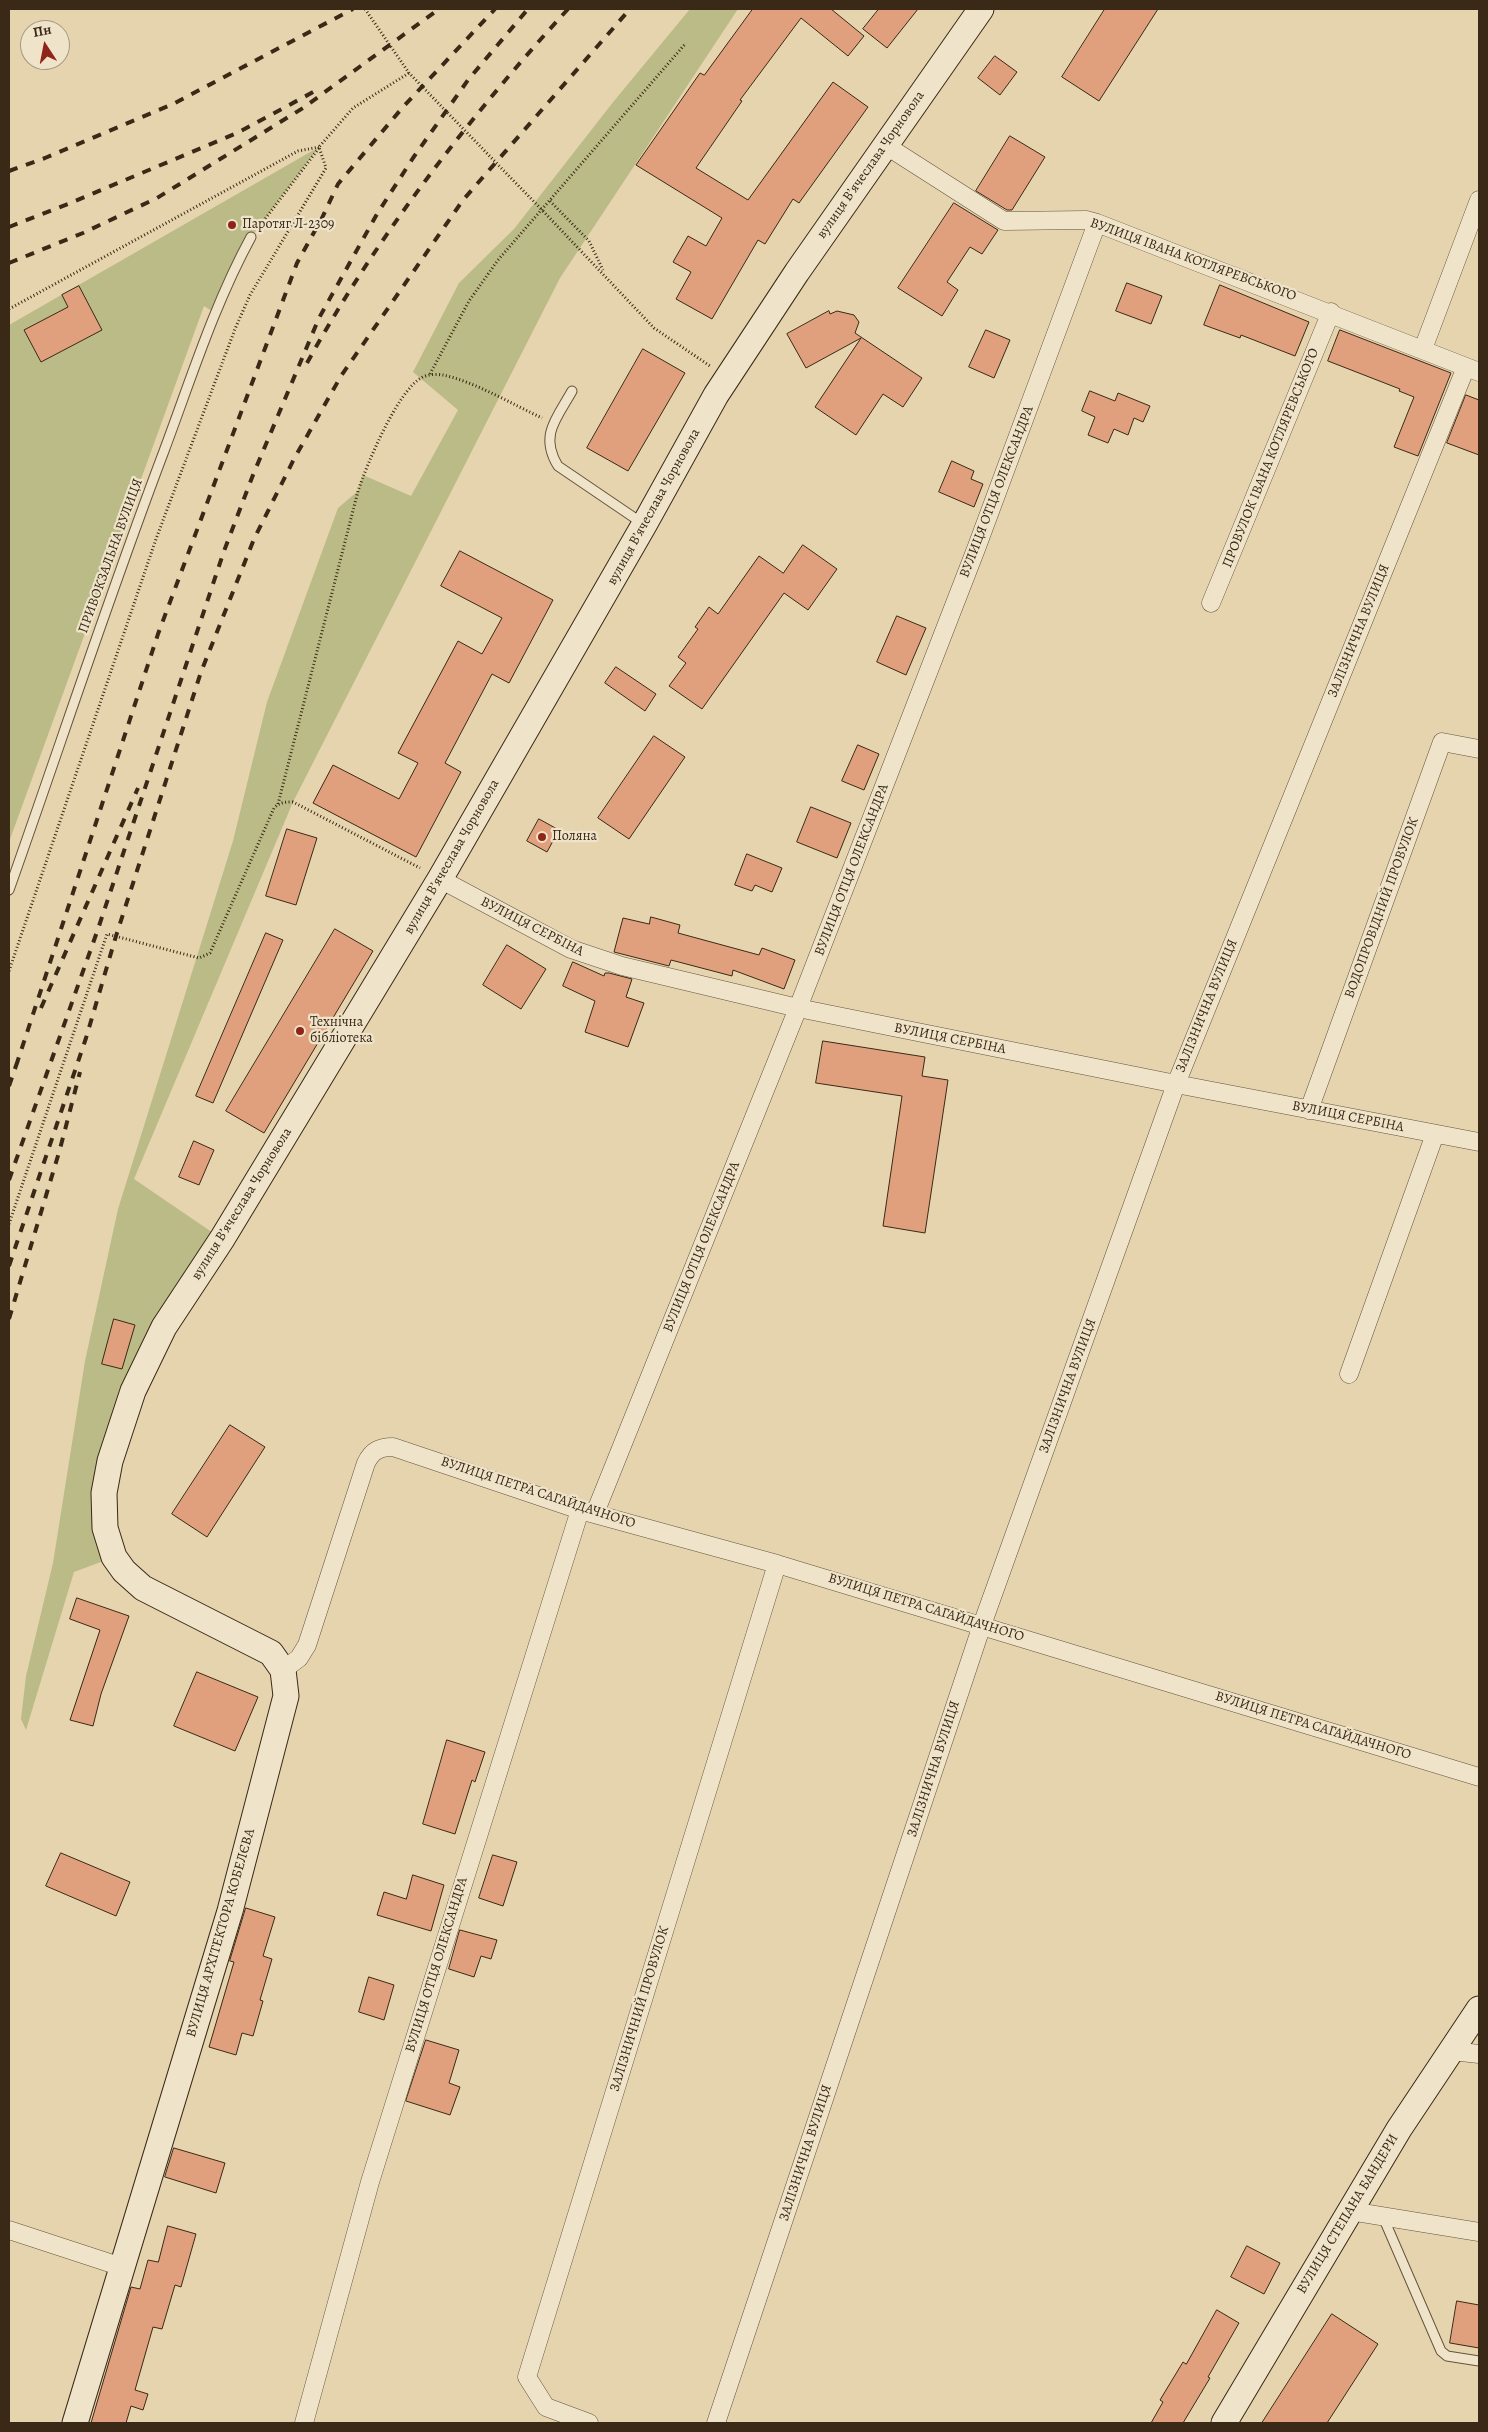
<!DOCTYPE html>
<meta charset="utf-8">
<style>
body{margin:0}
#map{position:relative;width:1488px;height:2432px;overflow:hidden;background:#e6d4ae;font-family:Alegreya,serif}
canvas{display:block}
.frame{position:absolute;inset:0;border:10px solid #392916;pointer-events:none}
.north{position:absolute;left:20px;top:20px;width:50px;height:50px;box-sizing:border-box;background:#efe3ca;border:1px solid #a69982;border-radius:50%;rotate:349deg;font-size:14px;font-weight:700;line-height:20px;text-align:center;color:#392916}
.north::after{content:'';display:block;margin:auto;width:18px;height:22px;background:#8f2418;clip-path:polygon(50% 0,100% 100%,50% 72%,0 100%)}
</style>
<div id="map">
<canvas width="1488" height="2432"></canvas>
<div class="frame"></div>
<div class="north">Пн</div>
</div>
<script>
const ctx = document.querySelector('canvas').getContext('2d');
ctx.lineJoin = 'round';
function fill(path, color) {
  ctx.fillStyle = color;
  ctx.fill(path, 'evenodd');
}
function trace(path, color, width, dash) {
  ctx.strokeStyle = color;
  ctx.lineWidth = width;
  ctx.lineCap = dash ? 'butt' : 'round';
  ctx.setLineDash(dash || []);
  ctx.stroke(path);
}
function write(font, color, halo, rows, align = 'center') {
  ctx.font = font + ' Alegreya,serif';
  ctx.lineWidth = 4.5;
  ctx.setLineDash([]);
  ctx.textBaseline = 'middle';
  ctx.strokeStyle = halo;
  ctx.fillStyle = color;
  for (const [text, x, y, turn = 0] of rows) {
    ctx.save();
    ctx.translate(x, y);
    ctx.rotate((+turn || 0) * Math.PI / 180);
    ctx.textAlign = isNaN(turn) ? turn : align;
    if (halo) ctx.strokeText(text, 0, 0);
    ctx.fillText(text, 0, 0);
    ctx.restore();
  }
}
const green = new Path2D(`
 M690 9H738L560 278 293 802 134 1179 222 1239 118 1431 114 1557 74 1572 26 1730 21 1719 26 1676 53 1563 85 1361 118 1209 233 841 267 702 338 508 358 491 363 475 411 496 458 410 413 372 459 283 514 229 614 101Z
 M319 147 251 237 215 313 204 306 9 842V325Z`);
const building = new Path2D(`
 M753 9H831L864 36 848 56 801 18 740 100 742 101 696 168 748 200 833 82 868 107 799 203 793 199 765 244 758 240 712 319 676 299 691 272 673 262 688 236 706 246 722 218 636 165 700 73 704 75Z
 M879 9H918L887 48 863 29Z
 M1105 9H1158L1099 101 1062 77Z
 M995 56 1017 72 1000 95 978 78Z
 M1010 136 1045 157 1012 210H1007L976 191Z
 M954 203 998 230 982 254 970 247 947 282 958 290 942 316 898 288Z
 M1127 283 1162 296 1151 324 1116 311Z
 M1220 285 1309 322 1295 356 1241 335 1240 338 1204 325Z
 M79 286 102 330 41 362 24 330 68 307 62 295Z
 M829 311 830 314 837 311 854 315 859 322 855 333 922 378 903 407 883 394 856 435 815 407 861 338 806 368 787 334Z
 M986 330 1010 340 994 378 969 367Z
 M1340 330 1451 373 1418 456 1394 447 1414 397 1399 391 1400 389 1328 361Z
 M643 349 685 373 628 471 587 448Z
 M1090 391 1115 401 1118 393 1150 406 1143 422 1134 418 1128 435 1114 429 1108 443 1088 435 1095 417 1082 411Z
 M1466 395 1479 400V455L1447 443Z
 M952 461 974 471 971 479 983 484 974 507 939 492Z
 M803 545 837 569 808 610 784 593 702 709 669 686 686 663 678 657 698 629 695 627 709 607 718 614 759 556 783 573Z
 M460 551 553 600 509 683 492 674 445 763 461 772 416 857 313 803 333 765 399 799 418 763 398 753 458 641 482 654 502 618 441 586Z
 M897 616 926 628 906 675 877 662Z
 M616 667 656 694 645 711 605 683Z
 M654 736 685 757 629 839 598 818Z
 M858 745 879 754 864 790 842 781Z
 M811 807 851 823 837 858 797 842Z
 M539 819 559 830 547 852 527 841Z
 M287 829 317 838 296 905 266 896Z
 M747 854 782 868 772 892 755 885 752 891 735 885Z
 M651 917 680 925 678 933 759 955 762 948 795 960 784 989 733 970 732 976 671 960 669 966 614 952 623 918 649 924Z
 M335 929 373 951 264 1133 226 1111Z
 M266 933 283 940 213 1103 196 1096Z
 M507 945 546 969 521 1009 483 985Z
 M573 962 604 976 605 973H609L632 979 626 997 644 1003 628 1047 585 1032 595 1001 563 986Z
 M823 1041 925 1057 922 1076 948 1080 925 1233 883 1226 902 1096 816 1083Z
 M194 1141 214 1150 199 1185 179 1177Z
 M114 1319 135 1325 122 1369 102 1364Z
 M230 1425 265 1447 207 1537 172 1514Z
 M77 1598 129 1616 101 1694 93 1726 70 1720 100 1630 70 1619Z
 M197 1672 258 1697 235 1751 174 1726Z
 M447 1740 485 1752 475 1782 472 1780 455 1834 423 1824Z
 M61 1853 130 1882 116 1916 46 1886Z
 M493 1855 517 1862 503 1906 479 1898Z
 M413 1875 444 1885 431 1931 377 1915 384 1892 406 1899Z
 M246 1908 275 1917 263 1956 272 1959 260 2000 263 2001 253 2036 242 2033 236 2055 209 2047 234 1962 230 1961Z
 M460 1930 497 1940 491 1959 481 1956 474 1977 449 1969Z
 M369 1977 394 1985 384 2020 359 2012Z
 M426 2040 459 2050 449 2083 460 2087 450 2115 406 2101Z
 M174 2148 225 2163 216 2193 165 2177Z
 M168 2226 196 2234 181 2287 175 2285 162 2329 153 2327 135 2390 148 2394 143 2410 131 2406 126 2423H91L131 2287 140 2289 148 2260 158 2262Z
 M1247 2246 1280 2263 1264 2294 1231 2277Z
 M1457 2301 1479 2305V2348L1450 2343Z
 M1217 2310 1239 2323 1208 2377 1210 2378 1183 2423H1151L1163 2402 1160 2400 1183 2362 1186 2364Z
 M1332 2314 1378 2344 1327 2423H1262Z`);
const path = new Path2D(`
 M550 201 589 241 603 270
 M543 211 654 328 710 366
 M259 227 319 148
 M9 309 298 151 319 147
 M430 374 469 301 498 260 686 43
 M278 804 358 491C367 464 397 392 421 378 427 374 437 374 443 375 473 381 514 405 542 418
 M9 971 156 539 235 329 250 295 326 168 319 147 353 108 409 73
 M9 1224 107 934 199 958 210 953 274 808C280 802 285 802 293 802L420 868`);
const lane = new Path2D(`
 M572 391C557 418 539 435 558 466L642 523
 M9 890C61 743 109 596 164 451 191 379 214 305 251 237
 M1383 2217 1441 2351 1447 2356 1479 2361`);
const street = new Path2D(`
 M885 145 1004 221 1086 220 1097 223 1479 372
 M1423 349 1479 200
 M1211 603 1331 312
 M440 879 571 949 622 966 798 1008 1176 1084 1479 1142
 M1309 1110 1442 742 1479 749
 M1349 1374 1435 1134
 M595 1513 798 1008 976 549 1097 223
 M283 1670 299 1658 307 1645 366 1463C372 1451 379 1447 393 1447L580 1510 777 1564 1479 1777
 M1452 2051 1479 2054
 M1350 2211 1479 2232
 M9 2230 122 2267
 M304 2423 370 2182 580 1510
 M589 2423 546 2407 527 2377 777 1564
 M716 2423 982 1625 1176 1084 1466 367`);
const secondary = new Path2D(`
 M75 2423 230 1911 286 1696 283 1670 271 1653 143 1588 124 1571 114 1557 105 1528 104 1493 110 1461 133 1391 164 1327 222 1239 440 879 644 525 716 395 797 272 981 9
 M1224 2423 1399 2129 1479 2009`);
const rail = new Path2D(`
 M9 171 45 158 173 104 353 9
 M9 227 68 204 237 133 317 90
 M9 263 83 233 157 198 303 108 439 9
 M307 363C377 236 470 116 568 9
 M41 1008 138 788
 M16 1066 158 634 297 263 322 218 338 184 403 107 495 9
 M9 1086 18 1060
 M9 1180 98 929 224 551 253 475 319 318 377 214 413 158 468 80 528 9
 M9 1266 86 1038 116 936 201 672 254 539 294 459 341 376 463 200 630 9
 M9 1319 60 1149 80 1072`);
const pathBridge = new Path2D(`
 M365 9 409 73 543 211`);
const markers = [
 [232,225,5,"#8f2418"],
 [542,837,5,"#8f2418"],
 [300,1031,5,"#8f2418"]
];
const streetNames = [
 ["вулиця Вʼячеслава Чорновола",871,165,-55],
 ["ВУЛИЦЯ ІВАНА КОТЛЯРЕВСЬКОГО",1193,260,20],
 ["ПРОВУЛОК ІВАНА КОТЛЯРЕВСЬКОГО",1271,458,-68],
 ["ВУЛИЦЯ ОТЦЯ ОЛЕКСАНДРА",997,492,-69],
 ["вулиця Вʼячеслава Чорновола",654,507,-61],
 ["ПРИВОКЗАЛЬНА ВУЛИЦЯ",111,556,-70],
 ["ЗАЛІЗНИЧНА ВУЛИЦЯ",1359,631,-68],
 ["вулиця Вʼячеслава Чорновола",452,857,-60],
 ["ВУЛИЦЯ ОТЦЯ ОЛЕКСАНДРА",852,870,-69],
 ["ВОДОПРОВІДНИЙ ПРОВУЛОК",1382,908,-70],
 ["ВУЛИЦЯ СЕРБІНА",532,927,27],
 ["ЗАЛІЗНИЧНА ВУЛИЦЯ",1207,1006,-68],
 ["ВУЛИЦЯ СЕРБІНА",950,1039,11],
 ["ВУЛИЦЯ СЕРБІНА",1348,1117,11],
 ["вулиця Вʼячеслава Чорновола",242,1204,-58],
 ["ВУЛИЦЯ ОТЦЯ ОЛЕКСАНДРА",702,1247,-68],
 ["ЗАЛІЗНИЧНА ВУЛИЦЯ",1068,1386,-70],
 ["ВУЛИЦЯ ПЕТРА САГАЙДАЧНОГО",538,1493,18],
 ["ВУЛИЦЯ ПЕТРА САГАЙДАЧНОГО",926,1608,17],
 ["ВУЛИЦЯ ПЕТРА САГАЙДАЧНОГО",1313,1726,17],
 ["ЗАЛІЗНИЧНА ВУЛИЦЯ",934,1769,-72],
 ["ВУЛИЦЯ АРХІТЕКТОРА КОБЕЛЄВА",221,1933,-74],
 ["ВУЛИЦЯ ОТЦЯ ОЛЕКСАНДРА",437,1965,-73],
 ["ЗАЛІЗНИЧНИЙ ПРОВУЛОК",640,2009,-73],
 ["ЗАЛІЗНИЧНА ВУЛИЦЯ",806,2153,-72],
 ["ВУЛИЦЯ СТЕПАНА БАНДЕРИ",1348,2214,-59]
];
const poiNames = [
 ["Паротяг Л-2309",242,225],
 ["Поляна",552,837],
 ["Технічна",310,1023],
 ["бібліотека",310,1039]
];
fill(green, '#babb86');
fill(building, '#e0a07d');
trace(building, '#392916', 1);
trace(lane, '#64543c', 11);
trace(street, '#64543c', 19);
trace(secondary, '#392916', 27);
trace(path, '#392916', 3, [1, 2.5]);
trace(lane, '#efe3ca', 9);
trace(street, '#efe3ca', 18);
trace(secondary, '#efe3ca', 25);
trace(rail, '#392916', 4, [9, 9]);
trace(pathBridge, '#392916', 3, [1, 2.5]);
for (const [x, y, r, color] of markers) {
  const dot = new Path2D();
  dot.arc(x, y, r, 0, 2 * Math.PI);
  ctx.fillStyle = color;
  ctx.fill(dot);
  trace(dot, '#efe3ca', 2);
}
write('14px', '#392916', '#efe3ca', streetNames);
write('14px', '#392916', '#efe3ca', poiNames, 'left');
</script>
